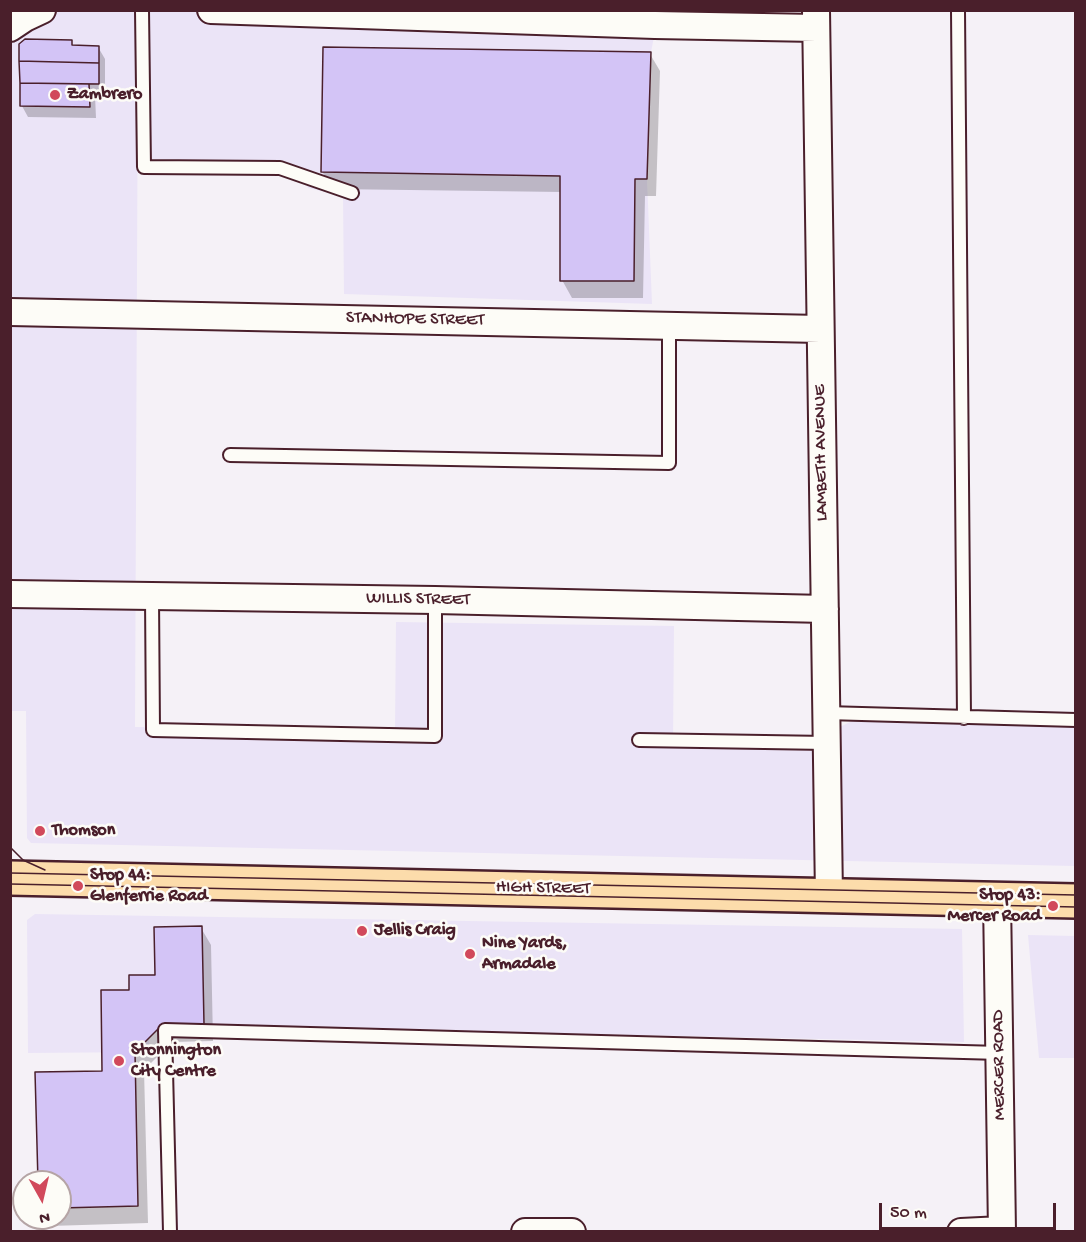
<!DOCTYPE html>
<style>
body{margin:0}
#map{position:relative;width:1086px;height:1242px;overflow:hidden;background:#f5f1f7;font-family:"Gochi Hand",sans-serif}
canvas{display:block}
.frame{position:absolute;inset:0;border:12px solid #4a1f2b;pointer-events:none}
.north{position:absolute;left:12px;top:1170px;width:60px;height:60px;box-sizing:border-box;background:#fdfcf7;border:2px solid #b5a4a5;border-radius:50%;rotate:172deg;font-size:16px;font-weight:700;line-height:24px;text-align:center;color:#4a1f2b}
.north::after{content:'';display:block;margin:auto;width:21px;height:27px;background:#d1495b;clip-path:polygon(50% 0,100% 100%,50% 72%,0 100%)}
.scale{position:absolute;left:879px;top:1203px;width:177px;height:27px;box-sizing:border-box;border:3px solid #4a1f2b;border-top:0;padding-left:8px;font-size:18px;line-height:21px;white-space:nowrap;color:#4a1f2b;-webkit-text-stroke:4px #fdfcf7;paint-order:stroke}
</style>
<div id="map">
<canvas width="1086" height="1242"></canvas>
<div class="frame"></div>
<div class="north">N</div>
<div class="scale">50 m</div>
</div>
<script>
const ctx = document.querySelector('canvas').getContext('2d');
ctx.lineJoin = 'round';
function fill(path, color) {
  ctx.fillStyle = color;
  ctx.fill(path, 'evenodd');
}
function trace(path, color, width, dash) {
  ctx.strokeStyle = color;
  ctx.lineWidth = width;
  ctx.lineCap = dash ? 'butt' : 'round';
  ctx.setLineDash(dash || []);
  ctx.stroke(path);
}
function write(font, color, halo, rows, align = 'center') {
  ctx.font = font + ' "Gochi Hand",sans-serif';
  ctx.lineWidth = 5;
  ctx.setLineDash([]);
  ctx.textBaseline = 'middle';
  ctx.strokeStyle = halo;
  ctx.fillStyle = color;
  for (const [text, x, y, turn = 0] of rows) {
    ctx.save();
    ctx.translate(x, y);
    ctx.rotate((+turn || 0) * Math.PI / 180);
    ctx.textAlign = isNaN(turn) ? turn : align;
    if (halo) ctx.strokeText(text, 0, 0);
    ctx.fillText(text, 0, 0);
    ctx.restore();
  }
}
const built = new Path2D(`
 M10 11H659L651 52 647 179 652 304 344 294 343 196 308 188 296 166 284 164 155 162 151 159 149 57 138 43 135 727 395 730 396 622 674 626 673 744 797 748 852 721 1075 726V866L31 843 27 838 26 711H10Z
 M35 914 962 929 964 1042 161 1025 149 1034V1052L28 1053 27 920Z
 M1028 935 1075 936V1058H1039Z`);
const shadow = new Path2D(`
 M496 10H666V14Z
 M71 42 74 47H98L105 59V95H95L96 118 28 117 22 106 20 45Z
 M650 54 660 71 656 196H645L643 298H572L562 280V192L332 189 322 171Z
 M201 928 211 945 213 1041 172 1042 144 1070 148 1223 50 1226 45 1218H60V1182H39L104 1072 131 991 156 976Z`);
const building = new Path2D(`
 M25 39 72 40V45L99 46V63L19 61V44Z
 M323 47 651 52 647 179H635L634 281H560V176L321 172Z
 M19 61 99 63V84L20 83Z
 M20 83 89 84 90 107 20 106Z
 M202 926 204 1024 162 1025 135 1052 138 1206 60 1208V1182H38L35 1072 102 1071 101 990H129V975H155L154 927Z`);
const service = new Path2D(`
 M142 10 144 167 280 168 352 193
 M958 10 964 718
 M230 455 669 463V325
 M152 597 153 730 435 736V600
 M826 713 1076 720
 M639 740 827 743
 M170 1232 165 1030 1000 1053`);
const minor = new Path2D(`
 M211 10 655 25 816 28
 M816 10 829 896
 M10 28 25 18 42 10
 M10 312 820 329
 M10 594 435 600 825 609
 M997 899 1002 1232
 M525 1232H572
 M961 1232 1002 1230`);
const primary = new Path2D(`
 M10 878 1076 901`);
const tram = new Path2D(`
 M10 847 23 860 45 870
 M10 873 1076 895
 M10 884 1076 907`);
const markers = [
 [55,95,6,"#d1495b"],
 [40,831,6,"#d1495b"],
 [78,886,6,"#d1495b"],
 [1053,906,6,"#d1495b"],
 [362,931,6,"#d1495b"],
 [470,954,6,"#d1495b"],
 [119,1061,6,"#d1495b"]
];
const poiNames = [
 ["Zambrero",67,95],
 ["Thomson",52,831],
 ["Stop 44:",90,876],
 ["Glenferrie Road",90,897],
 ["Stop 43:",1041,896,"right"],
 ["Mercer Road",1041,917,"right"],
 ["Jellis Craig",374,931],
 ["Nine Yards,",482,944],
 ["Armadale",482,965],
 ["Stonnington",131,1051],
 ["City Centre",131,1072]
];
const streetNames = [
 ["STANHOPE STREET",415,320,1],
 ["LAMBETH AVENUE",822,453,-91],
 ["WILLIS STREET",418,600,1],
 ["HIGH STREET",543,889,1],
 ["MERCER ROAD",1000,1065,-91]
];
fill(built, '#ebe4f7');
fill(shadow, '#0003');
fill(building, '#d3c4f6');
trace(building, '#4a1f2b', 1.5);
trace(service, '#4a1f2b', 16);
trace(minor, '#4a1f2b', 30);
trace(primary, '#4a1f2b', 38);
trace(service, '#fdfcf7', 12);
trace(minor, '#fdfcf7', 26);
trace(primary, '#fcdcab', 33);
trace(tram, '#4a1f2b', 1.5);
for (const [x, y, r, color] of markers) {
  const dot = new Path2D();
  dot.arc(x, y, r, 0, 2 * Math.PI);
  ctx.fillStyle = color;
  ctx.fill(dot);
  trace(dot, '#fdfcf7', 2);
}
write('bold 18px', '#4a1f2b', '#fdfcf7', poiNames, 'left');
write('18px', '#4a1f2b', '#fdfcf7', streetNames);
</script>
